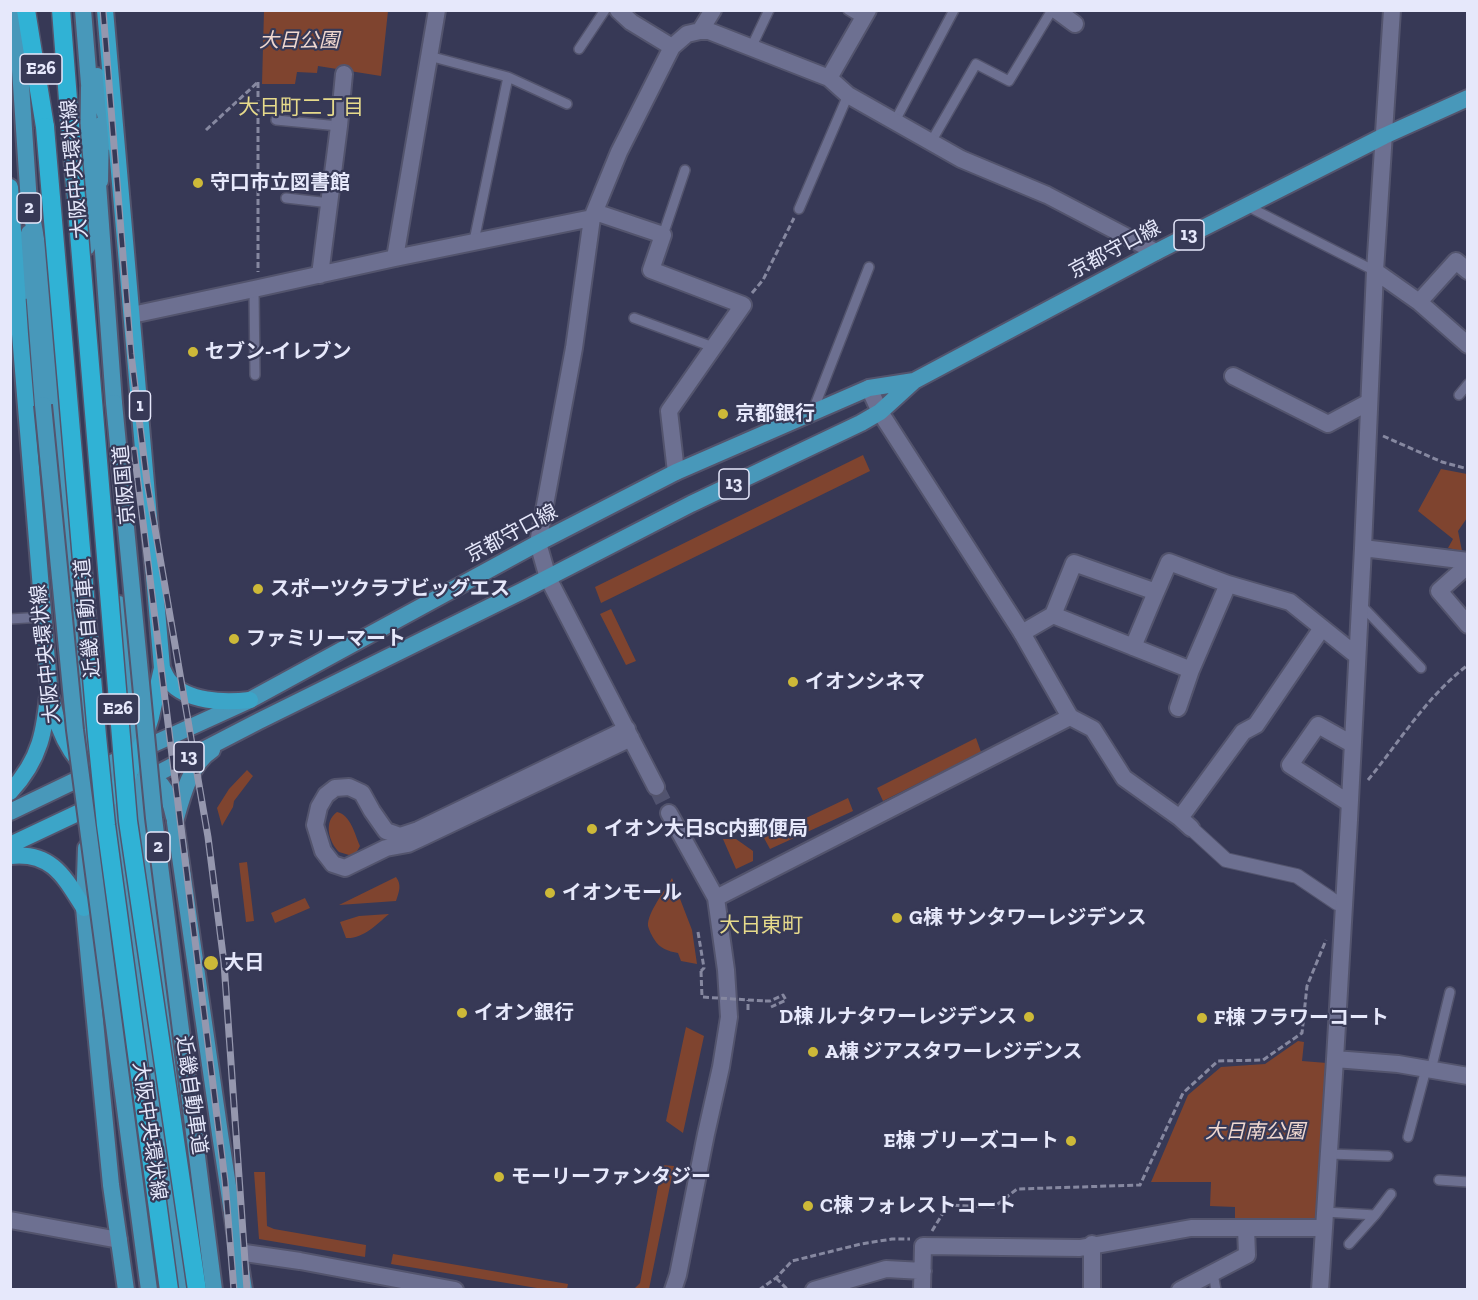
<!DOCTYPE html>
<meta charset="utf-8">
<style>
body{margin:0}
#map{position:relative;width:1478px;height:1300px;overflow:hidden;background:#373956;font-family:"Zilla Slab",serif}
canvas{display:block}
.frame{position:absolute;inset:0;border:12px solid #e6e8fb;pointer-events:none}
</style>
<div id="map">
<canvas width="1478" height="1300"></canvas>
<div class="frame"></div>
</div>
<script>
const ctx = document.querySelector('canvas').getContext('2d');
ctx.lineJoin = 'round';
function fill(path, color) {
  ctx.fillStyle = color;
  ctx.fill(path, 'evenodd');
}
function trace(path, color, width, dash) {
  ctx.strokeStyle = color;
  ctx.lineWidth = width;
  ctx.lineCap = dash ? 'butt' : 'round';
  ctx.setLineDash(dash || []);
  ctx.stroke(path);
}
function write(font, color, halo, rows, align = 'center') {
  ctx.font = font + ' "Zilla Slab","Noto Sans JP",serif';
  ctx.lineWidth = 4.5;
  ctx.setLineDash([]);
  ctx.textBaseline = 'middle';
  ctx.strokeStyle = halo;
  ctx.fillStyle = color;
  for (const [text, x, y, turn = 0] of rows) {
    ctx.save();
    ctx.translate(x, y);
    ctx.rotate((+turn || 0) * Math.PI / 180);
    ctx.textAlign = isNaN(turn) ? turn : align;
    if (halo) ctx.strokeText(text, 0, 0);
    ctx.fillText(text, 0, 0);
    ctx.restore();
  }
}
const green = new Path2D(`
 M264 11H388L381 76 318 66 317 73 297 72 295 84H262Z
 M863 455 870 471 601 603 595 587Z
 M1441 469 1467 474V518L1458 531 1462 551 1448 548 1453 539 1418 511Z
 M611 609 636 661 626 665 600 614Z
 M976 738 981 752 883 801 877 788Z
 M247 770 253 776 234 801 233 807 222 826 217 808 229 789Z
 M848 798 853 811 770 849 764 838Z
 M337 812C351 815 355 835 360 846L356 853 349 855 339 852C329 842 323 822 337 812Z
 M723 839H736L753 851V861L736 869Z
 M247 862 254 921 246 922 239 863Z
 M396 877C402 885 399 892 396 901L339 905Z
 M672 878 692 930 697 964 681 961 678 953C668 951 660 949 654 939 652 936 649 930 648 926 647 913 666 889 672 878Z
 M305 898 310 908 275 923 271 913Z
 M389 914C376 925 363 939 346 938L340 922 359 916Z
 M686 1027 704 1036 683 1133 666 1121Z
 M1298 1041 1304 1042 1302 1061 1327 1063 1317 1217 1313 1221H1235V1207L1210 1206 1211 1182H1151L1188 1095 1221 1067 1265 1064Z
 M662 1165 674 1166 649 1289H634L640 1283Z
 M254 1172H265L267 1226 274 1229 366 1245 365 1257 259 1239Z
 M393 1254 568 1284 567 1289H543L391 1264Z`);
const tertiaryTunnel = new Path2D(`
 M656 787 669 813`);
const path = new Path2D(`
 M258 82V272
 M206 130 258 82
 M752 293 763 280 794 218
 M1383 436 1442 462 1468 469
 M1368 780C1400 741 1427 696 1468 665
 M698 932 704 968 701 971
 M765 1001H770L783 995 786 1000 771 1007
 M748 1010V1000
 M932 1231 948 1205 994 1207 1017 1189 1140 1185 1183 1093 1218 1061 1263 1060 1302 1033 1307 986 1326 940
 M776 1278 788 1290
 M759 1290 776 1278 792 1261 861 1244 892 1239H910`);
const service = new Path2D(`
 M848 10 863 19
 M751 48 769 10
 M579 49 605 10
 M429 56 508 77 474 241
 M508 77 567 104
 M276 120 339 126
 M895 121 954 10
 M931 142 976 64 1009 81 1052 10
 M286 198 330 203
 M1247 206 1375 271
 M799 209 848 95
 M663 235 685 170
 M254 289 255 375
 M634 318 713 347
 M1459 395 1468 384
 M812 413 869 267
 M1361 605 1421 668
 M10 619 43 617
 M1431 1070 1450 992
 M1408 1137 1426 1069
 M1329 1154 1388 1156
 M1439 1180 1468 1182
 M1325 1212 1375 1215
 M1349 1244 1375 1215 1391 1194
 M1213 1273 1216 1290`);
const pedestrian = new Path2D(`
 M1191 828 1226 860 1297 876 1337 903`);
const minor = new Path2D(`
 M618 10 631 22 672 47
 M1056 10 1075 24
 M700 31H709L829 78 848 95 961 159 1047 195 1156 252
 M829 78 868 10
 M595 212 663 235 651 270 743 305 669 411 676 472
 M395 258 437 10
 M1375 271 1419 302 1468 345
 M320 275 339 126 344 74
 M1419 302 1456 261 1468 271
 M132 315 254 289 395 258 592 218
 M1233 376 1328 424 1369 402
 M538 543 574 348 592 218 619 152 672 47 687 34 700 31 713 10
 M1363 548 1468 561
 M1468 565 1439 591 1468 625
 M1053 615 1074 563 1156 592 1169 562 1228 584
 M1022 633 1053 615 1191 670
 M1133 647 1156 592
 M1178 708 1191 670 1228 584 1290 602 1356 655
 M1070 717 1093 729 1124 778 1180 818 1191 828
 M1349 803 1290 765 1318 725 1352 744
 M1180 818 1243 732 1256 725 1322 628
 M1335 1059 1398 1064 1468 1076
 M10 1220 119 1240
 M814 1290 886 1269 923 1271
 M922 1290 923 1246 1080 1248 1191 1228H1324
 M1092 1290V1244
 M1180 1290 1247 1255 1246 1228
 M1320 1290 1335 1059 1349 820 1363 548 1375 271 1392 10`);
const tertiary = new Path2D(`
 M538 543 548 578 656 787
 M627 729 418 830 400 836 386 831 372 811 362 793 349 787 335 788 326 795 319 807 315 825 323 851 333 864 345 868 386 848 408 844 421 838 631 738
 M669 813 716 898 726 970 729 1017 721 1067 706 1134 678 1275 673 1290
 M716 898 1070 717 1022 633 880 412 869 388
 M238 1252 300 1261 455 1290`);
const primary = new Path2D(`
 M16 10 29 203
 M83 10 90 96
 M97 76 111 142
 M97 170 114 403
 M100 181 101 125
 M28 194 52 328 85 729 97 753
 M87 247 89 87
 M33 277 43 405
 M24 291 29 233
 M119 604 130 724 126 749
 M212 750C190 764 182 797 175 822L220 1134 244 1290
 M116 761C111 786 115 810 118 835L185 1290
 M144 770C164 783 169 794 174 817
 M129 778 137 794 181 1120
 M118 794 259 721 522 591 691 504 861 423 880 412 914 381 1156 252 1384 136 1468 98
 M10 812 116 761 250 700 538 543 676 472 869 388 914 381
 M86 848 84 908 111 1185 126 1290`);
const trunk = new Path2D(`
 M10 187 20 334 49 686C45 730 41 759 10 792
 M162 668C164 672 166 677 169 681 187 702 224 703 250 700
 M52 700C59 739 77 767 110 788
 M10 845 118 794 129 774 145 736 151 717 162 668 105 10
 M10 856C52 851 65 878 84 908`);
const motorway = new Path2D(`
 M26 10 45 127
 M61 10 70 125`);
const rail = new Path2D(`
 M103 10 131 354 147 482 208 837 224 963 247 1290
 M134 450 225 1181 234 1290`);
const pathBridge = new Path2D(`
 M701 971 702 997 765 1001`);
const primaryBridge = new Path2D(`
 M114 403 154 818 214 1290
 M43 405 75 730 149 1290`);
const motorwayBridge = new Path2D(`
 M70 125 128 821 197 1290
 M45 127 97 736 106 825 169 1290`);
const markers = [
 [198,183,6,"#cdb938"],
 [193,352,6,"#cdb938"],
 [723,414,6,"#cdb938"],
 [258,589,6,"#cdb938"],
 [234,639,6,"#cdb938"],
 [793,682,6,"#cdb938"],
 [592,829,6,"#cdb938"],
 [550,893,6,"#cdb938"],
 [897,918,6,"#cdb938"],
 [211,963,8,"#cdb938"],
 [462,1013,6,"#cdb938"],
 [1029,1017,6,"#cdb938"],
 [1202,1018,6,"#cdb938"],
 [813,1052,6,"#cdb938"],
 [1071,1141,6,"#cdb938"],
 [499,1177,6,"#cdb938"],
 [808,1206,6,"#cdb938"]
];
const shields = [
 [41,69,42],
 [29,208,24],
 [1189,235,30],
 [140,406,21],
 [734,484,30],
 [118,709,42],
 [189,757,30],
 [158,847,24]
];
const shieldNames = [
 ["E26",41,69],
 ["2",29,208],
 ["13",1189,235],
 ["1",140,406],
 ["13",734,484],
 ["E26",118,709],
 ["13",189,757],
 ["2",158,847]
];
const parkNames = [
 ["大日公園",299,41],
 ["大日南公園",1255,1132]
];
const streetNames = [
 ["大阪中央環状線",75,169,-95],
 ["京都守口線",1115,250,-28],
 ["京阪国道",125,485,-95],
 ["京都守口線",512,534,-28],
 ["近畿自動車道",88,618,-95],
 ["大阪中央環状線",46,654,-96],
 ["近畿自動車道",191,1095,82],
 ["大阪中央環状線",149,1131,82]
];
const poiNames = [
 ["守口市立図書館",210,183],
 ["セブン-イレブン",205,352],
 ["京都銀行",735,414],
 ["スポーツクラブビッグエス",270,589],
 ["ファミリーマート",246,639],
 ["イオンシネマ",805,682],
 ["イオン大日SC内郵便局",604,829],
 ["イオンモール",562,893],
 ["G棟 サンタワーレジデンス",909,918],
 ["大日",224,963],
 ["イオン銀行",474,1013],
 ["D棟 ルナタワーレジデンス",1017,1017,"right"],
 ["F棟 フラワーコート",1214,1018],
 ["A棟 ジアスタワーレジデンス",825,1052],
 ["E棟 ブリーズコート",1059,1141,"right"],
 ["モーリーファンタジー",511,1177],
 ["C棟 フォレストコート",820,1206]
];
const neighbourhoodNames = [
 ["大日町二丁目",301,108],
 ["大日東町",761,926]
];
fill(green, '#7f442f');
trace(tertiaryTunnel, '#51536f', 16, [16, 8]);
trace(service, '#53546d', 12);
trace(pedestrian, '#53546d', 16);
trace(minor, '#53546d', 20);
trace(tertiary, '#53546d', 20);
trace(primary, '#53546d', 20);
trace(trunk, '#53546d', 20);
trace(motorway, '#53546d', 21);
trace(path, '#8688a0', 3, [6, 3]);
trace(service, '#6d7091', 9);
trace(pedestrian, '#6d7091', 14);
trace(minor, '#6d7091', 16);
trace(tertiary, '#6d7091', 16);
trace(primary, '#4898ba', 16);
trace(trunk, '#3ca5c8', 16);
trace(motorway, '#30b2d5', 18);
trace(rail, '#9597ae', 7);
trace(rail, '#373956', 4.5, [14]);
trace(primaryBridge, '#53546d', 20, []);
trace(motorwayBridge, '#53546d', 21, []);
trace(pathBridge, '#8688a0', 3, [6, 3]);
trace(primaryBridge, '#4898ba', 16);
trace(motorwayBridge, '#30b2d5', 18);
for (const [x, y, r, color] of markers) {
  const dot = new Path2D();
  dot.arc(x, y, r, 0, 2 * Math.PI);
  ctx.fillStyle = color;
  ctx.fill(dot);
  trace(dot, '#373956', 2);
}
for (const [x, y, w] of shields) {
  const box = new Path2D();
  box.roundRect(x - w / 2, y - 15, w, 30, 4.5);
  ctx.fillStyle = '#373956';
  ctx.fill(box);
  trace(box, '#e6e8fb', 1.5);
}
write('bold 18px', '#e6e8fb', null, shieldNames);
write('italic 20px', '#f0d8d0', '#373956', parkNames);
write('20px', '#e6e8fb', '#373956', streetNames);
write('bold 20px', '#e6e8fb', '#373956', poiNames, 'left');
write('21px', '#e6da8b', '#373956', neighbourhoodNames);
</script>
